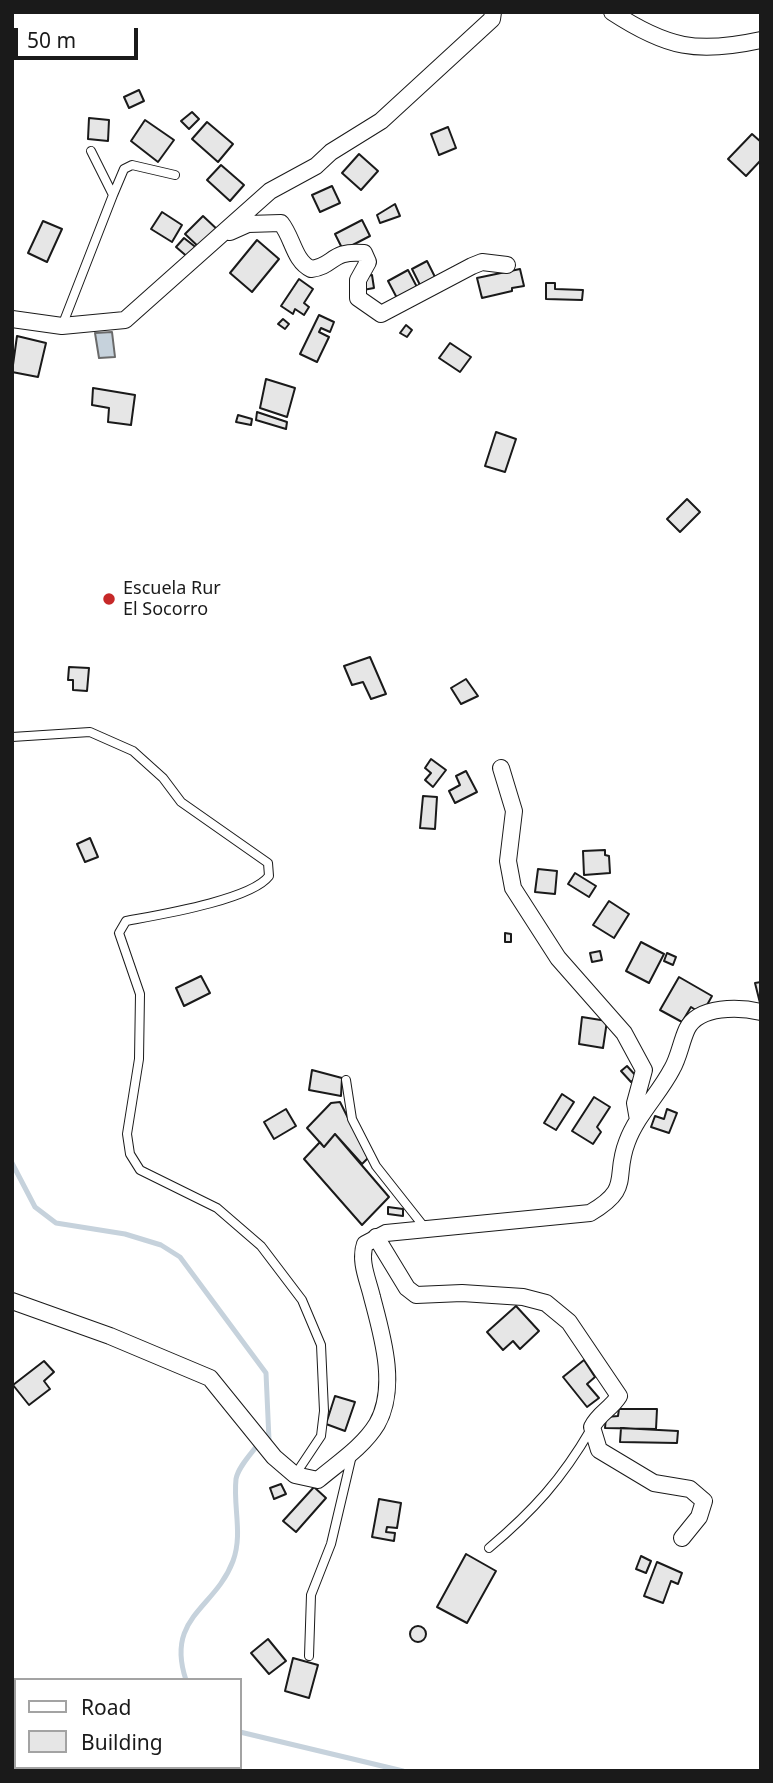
<!DOCTYPE html>
<style>
body{margin:0}
#map{position:relative;width:773px;height:1783px;overflow:hidden;background:#fff;font-family:"Noto Sans",sans-serif}
canvas{display:block}
.frame{position:absolute;inset:0;border:14px solid #1a1a1a;pointer-events:none}
.legend{position:absolute;left:14px;top:1678px;width:228px;height:91px;box-sizing:border-box;background:#fff;border:2px solid #a3a3a3;margin:0;padding:9px 12px;list-style:none;font-size:21px;color:#1a1a1a}
.legend li{display:flex;align-items:center;gap:14px;height:35px}
.legend b{width:35px;border:2px solid #a3a3a3}
.scale{position:absolute;left:14px;top:28px;width:124px;height:32px;box-sizing:border-box;border:4px solid #1a1a1a;border-top:0;padding-left:9px;font-size:21px;line-height:24px;white-space:nowrap;color:#1a1a1a;-webkit-text-stroke:5px #fff;paint-order:stroke}
</style>
<div id="map">
<canvas width="773" height="1783"></canvas>
<div class="frame"></div>
<ul class="legend">
<li><b style="height:9px;background:#fff"></b>Road</li>
<li><b style="height:19px;background:#e6e6e6"></b>Building</li>
</ul>
<div class="scale">50 m</div>
</div>
<script>
const ctx = document.querySelector('canvas').getContext('2d');
ctx.lineJoin = 'round';
function fill(path, color) {
  ctx.fillStyle = color;
  ctx.fill(path, 'evenodd');
}
function trace(path, color, width, dash) {
  ctx.strokeStyle = color;
  ctx.lineWidth = width;
  ctx.lineCap = dash ? 'butt' : 'round';
  ctx.setLineDash(dash || []);
  ctx.stroke(path);
}
function write(font, color, halo, rows, align = 'center') {
  ctx.font = font + ' "Noto Sans",sans-serif';
  ctx.lineWidth = 5;
  ctx.setLineDash([]);
  ctx.textBaseline = 'middle';
  ctx.strokeStyle = halo;
  ctx.fillStyle = color;
  for (const [text, x, y, turn = 0] of rows) {
    ctx.save();
    ctx.translate(x, y);
    ctx.rotate((+turn || 0) * Math.PI / 180);
    ctx.textAlign = isNaN(turn) ? turn : align;
    if (halo) ctx.strokeText(text, 0, 0);
    ctx.fillText(text, 0, 0);
    ctx.restore();
  }
}
const water = new Path2D(`
 M112 332 115 357 99 358 95 333Z`);
const stream = new Path2D(`
 M12 1163 35 1207 56 1223 125 1234 161 1245 180 1257 266 1373 269 1440
 M186 1680C165 1617 215 1609 233 1561 243 1534 233 1507 236 1479 238 1468 249 1456 256 1447
 M240 1732 403 1771`);
const building = new Path2D(`
 M139 90 144 101 129 108 124 97Z
 M192 112 199 119 189 129 181 121Z
 M89 118 109 120 108 141 88 139Z
 M145 120 174 140 158 162 131 141Z
 M207 122 233 144 218 162 192 139Z
 M448 127 456 148 439 155 431 134Z
 M752 134 761 142V160L746 176 728 159Z
 M359 154 378 171 361 190 342 173Z
 M221 165 244 185 230 201 207 180Z
 M332 186 340 203 320 212 312 195Z
 M395 204 400 216 380 223 377 215Z
 M162 212 182 225 172 242 151 229Z
 M203 216 220 232 202 250 185 234Z
 M362 220 370 236 343 250 335 234Z
 M43 221 62 229 47 262 28 253Z
 M184 238 198 249 190 259 176 247Z
 M257 240 279 259 252 292 230 273Z
 M427 261 437 281 422 289 412 269Z
 M520 269 524 286 512 288V291L482 298 477 278Z
 M408 270 418 289 398 300 388 281Z
 M372 275 374 288 363 290 361 277Z
 M299 279 313 289 304 303 309 307 304 315 295 309 293 314 281 306Z
 M546 283H555V289L583 290 582 300 546 299Z
 M319 315 334 322 330 332 321 328 319 332 329 337 317 362 300 354Z
 M283 319 289 324 285 329 278 324Z
 M406 325 412 330 407 337 400 333Z
 M17 336 46 343 38 377 12 372Z
 M450 343 471 357 460 372 439 358Z
 M266 379 295 388 287 417 260 408Z
 M93 388 135 395 131 425 108 422 109 408 92 405Z
 M257 412 287 422 286 429 256 420Z
 M238 415 252 419 251 425 236 422Z
 M496 432 516 439 505 472 485 466Z
 M687 499 700 512 680 532 667 519Z
 M370 657 386 694 371 699 363 682 352 685 344 666Z
 M69 667 89 668 87 691 73 690V680H68Z
 M466 679 478 696 461 704 451 688Z
 M431 759 446 770 433 787 425 780 431 773 425 768Z
 M466 771 477 792 455 803 449 791 460 785 456 776Z
 M423 796 437 797 435 829 420 828Z
 M90 838 98 857 85 862 77 844Z
 M605 850V855L609 856 610 873 584 875 583 851Z
 M538 869 557 871 555 894 535 892Z
 M575 873 596 886 589 897 568 884Z
 M609 901 629 914 614 938 593 925Z
 M505 933 511 934V942H505Z
 M641 942 664 954 649 983 626 971Z
 M600 951 602 960 592 962 590 953Z
 M667 953 676 957 673 965 664 961Z
 M201 976 210 993 184 1006 176 988Z
 M679 977 712 996 702 1014 691 1007 682 1022 660 1010Z
 M761 982V1002L760 1003 755 983Z
 M582 1017 607 1021 603 1048 579 1044Z
 M627 1066 637 1077 631 1082 621 1071Z
 M312 1070 342 1078 341 1096 309 1090Z
 M562 1094 574 1102 556 1130 544 1123Z
 M594 1097 610 1107 597 1127 601 1132 593 1144 572 1131Z
 M340 1102 368 1158 362 1164 335 1134 324 1147 307 1128 331 1103Z
 M286 1109 296 1126 274 1139 264 1122Z
 M667 1109 677 1113 669 1133 651 1127 655 1116 664 1119Z
 M335 1134 389 1197 362 1225 304 1159 320 1142 324 1147Z
 M388 1207 403 1209V1216L388 1214Z
 M516 1306 539 1331 520 1349 513 1341 503 1350 487 1332Z
 M584 1360 595 1377 587 1384 599 1398 587 1407 563 1377Z
 M44 1361 54 1372 44 1381 50 1389 29 1405 13 1385Z
 M335 1396 355 1402 345 1431 326 1424Z
 M619 1409H657L656 1429 605 1428 606 1417 618 1416Z
 M621 1428 678 1431 677 1443 620 1442Z
 M281 1484 286 1494 274 1499 270 1488Z
 M314 1487 326 1498 296 1532 283 1521Z
 M379 1499 401 1503 397 1528 387 1527 386 1532 395 1533 394 1541 372 1537Z
 M466 1554 496 1571 467 1623 437 1607Z
 M641 1556 651 1561 646 1573 636 1569Z
 M657 1562 682 1573 678 1584 671 1581 663 1603 644 1596Z
 M410 1634a8 8 0 1 1 16 0a8 8 0 1 1-16 0Z
 M268 1639 286 1661 269 1674 251 1653Z
 M293 1658 318 1665 309 1698 285 1691Z`);
const service = new Path2D(`
 M113 195 124 169 132 165 175 175
 M62 326 113 195 91 151
 M12 737 90 732 133 751 163 778 181 802 268 863 269 876C251 900 158 915 126 921L119 933 140 994 139 1059 127 1134 130 1154 140 1170 217 1208 261 1246 302 1300 321 1345 324 1411 321 1436 295 1475
 M346 1080 352 1119 376 1166 425 1228
 M489 1548C533 1511 562 1479 591 1429
 M309 1656 311 1595 331 1544 352 1455`);
const minor = new Path2D(`
 M612 12C667 48 697 54 761 40
 M230 232 248 224 281 223C293 238 294 261 311 269 335 266 330 250 364 253L368 262 358 280V298L381 314 472 266 482 262 507 265
 M12 319 62 326 125 320 270 191 316 166 331 152 381 121 492 19 493 12
 M501 768 514 811 508 861 513 888 558 958 624 1033 644 1070 635 1103 638 1120
 M376 1237 407 1288 416 1295 462 1293 523 1297 546 1303 569 1322 619 1396C611 1409 599 1413 592 1427L599 1450 654 1483 690 1489 704 1501 699 1517 682 1538
 M12 1301 110 1336 210 1378 274 1457 295 1475 318 1480C338 1463 363 1447 377 1424 398 1387 382 1335 372 1297 368 1280 359 1261 365 1244L386 1233 590 1213C633 1188 613 1178 627 1142 637 1115 659 1094 672 1069 679 1057 681 1042 687 1029 699 1005 740 1007 761 1012`);
const markers = [
 [109,599,7,"#c62828"]
];
const poiNames = [
 ["Escuela Rur",123,589],
 ["El Socorro",123,610]
];
fill(water, '#c6d2dc');
trace(water, '#6a6a6a', 2);
trace(stream, '#c6d2dc', 5);
fill(building, '#e6e6e6');
trace(building, '#1a1a1a', 2);
trace(service, '#1a1a1a', 10);
trace(minor, '#1a1a1a', 18);
trace(service, '#fff', 8);
trace(minor, '#fff', 16);
for (const [x, y, r, color] of markers) {
  const dot = new Path2D();
  dot.arc(x, y, r, 0, 2 * Math.PI);
  ctx.fillStyle = color;
  ctx.fill(dot);
  trace(dot, '#fff', 2.5);
}
write('18px', '#1a1a1a', '#fff', poiNames, 'left');
</script>
